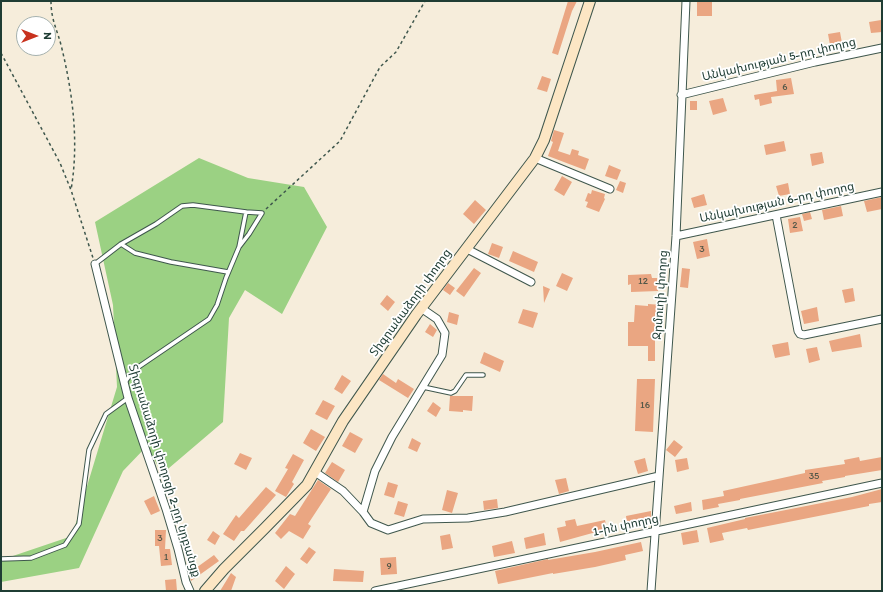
<!DOCTYPE html>
<meta charset="utf-8">
<style>
body{margin:0}
#map{position:relative;width:883px;height:592px;overflow:hidden;background:#f6eddb;font-family:Itim,sans-serif}
canvas{display:block}
.frame{position:absolute;inset:0;border:2px solid #1f3d34;pointer-events:none}
.north{position:absolute;left:16px;top:16px;width:40px;height:40px;box-sizing:border-box;background:#fff;border:1px solid #a5b1ae;border-radius:50%;rotate:90deg;font-size:11px;font-weight:700;line-height:16px;text-align:center;color:#1f3d34}
.north::after{content:'';display:block;margin:auto;width:14px;height:18px;background:#c8321e;clip-path:polygon(50% 0,100% 100%,50% 72%,0 100%)}
</style>
<div id="map">
<canvas width="883" height="592"></canvas>
<div class="frame"></div>
<div class="north">N</div>
</div>
<script>
const ctx = document.querySelector('canvas').getContext('2d');
ctx.lineJoin = 'round';
function fill(path, color) {
  ctx.fillStyle = color;
  ctx.fill(path, 'evenodd');
}
function trace(path, color, width, dash) {
  ctx.strokeStyle = color;
  ctx.lineWidth = width;
  ctx.lineCap = dash ? 'butt' : 'round';
  ctx.setLineDash(dash || []);
  ctx.stroke(path);
}
function write(font, color, halo, rows, align = 'center') {
  ctx.font = font + ' Itim,"Noto Sans Armenian",sans-serif';
  ctx.lineWidth = 3.5;
  ctx.setLineDash([]);
  ctx.textBaseline = 'middle';
  ctx.strokeStyle = halo;
  ctx.fillStyle = color;
  for (const [text, x, y, turn = 0] of rows) {
    ctx.save();
    ctx.translate(x, y);
    ctx.rotate((+turn || 0) * Math.PI / 180);
    ctx.textAlign = isNaN(turn) ? turn : align;
    if (halo) ctx.strokeText(text, 0, 0);
    ctx.fillText(text, 0, 0);
    ctx.restore();
  }
}
const green = new Path2D(`
 M199 158 248 178 304 187 327 227 282 314 245 290 229 318 223 422 162 474 147 446 123 471 79 568 1 582V560L72 536 117 387 113 305 95 222Z`);
const building = new Path2D(`
 M568 1H577L572 11 558 55 552 53Z
 M697 1H712V16H697Z
 M881 20 882 32 871 33 869 22Z
 M840 32 842 43 830 45 828 34Z
 M542 76 551 79 547 92 537 89Z
 M791 78 794 94 771 97 772 103 760 106 759 99 755 100 754 95 777 91 776 80Z
 M723 98 727 111 713 115 709 101Z
 M690 101H697V110H690Z
 M554 130 564 133 558 151 570 155 572 149 579 151 578 155 589 159 585 170 548 156 553 142 551 141Z
 M784 141 786 151 766 155 764 145Z
 M822 152 824 163 812 166 810 154Z
 M609 165 621 170 617 180 605 176Z
 M562 176 572 182 564 196 554 190Z
 M620 181 626 183 623 193 616 190Z
 M788 183 790 194 779 196 776 186Z
 M592 190 605 194 604 198 605 199 599 212 586 207 588 202 585 201 588 193 591 194Z
 M704 194 707 205 694 208 691 198Z
 M882 197V209L867 212 864 201Z
 M475 200 486 210 474 224 463 214Z
 M841 206 843 216 824 220 822 210Z
 M810 212 812 219 804 221 802 214Z
 M800 217 803 231 790 233 788 219Z
 M707 239 710 256 697 259 693 242Z
 M492 243 503 247 499 258 488 254Z
 M513 251 538 262 534 272 509 261Z
 M474 268 481 273 464 297 456 291Z
 M682 268 690 269 688 288 680 287Z
 M562 273 573 278 567 291 556 286Z
 M651 274 652 278H657L658 291 631 292V284L628 285V275Z
 M448 283 455 288 450 295 443 290Z
 M543 286 550 289 544 303Z
 M853 288 855 301 845 303 842 290Z
 M387 295 395 302 388 311 380 304Z
 M648 304 663 305 662 321H655V361H648V346H628V322H634L635 305 648 306Z
 M817 307 819 321 804 324 801 311Z
 M523 309 538 313 533 328 518 323Z
 M449 312 459 315 457 325 447 322Z
 M430 324 437 330 433 337 425 332Z
 M860 334 862 347 832 352 829 341Z
 M788 342 790 355 775 358 772 345Z
 M817 347 820 360 809 363 806 349Z
 M484 352 504 361 500 372 480 363Z
 M383 374 396 383 398 379 414 389 408 398 379 380Z
 M342 375 351 381 342 394 334 389Z
 M637 379H655L653 432 635 431Z
 M450 396H473L472 411 463 410V412L449 411Z
 M323 400 335 406 327 420 315 414Z
 M433 402 441 408 436 417 427 411Z
 M311 429 325 437 316 451 303 443Z
 M350 432 363 439 355 453 342 446Z
 M412 438 421 443 417 452 408 448Z
 M674 440 683 447 675 457 666 450Z
 M240 453 252 458 246 470 234 464Z
 M293 454 304 460 292 482 294 484 286 497 275 491 288 469 285 468Z
 M859 457 860 461 882 457V470L845 476V477L822 481 823 483 740 499V500L718 504 719 507 703 510 702 500 724 496 723 491 805 473V470L845 464 844 460Z
 M645 458 648 471 638 474 634 461Z
 M687 458 689 469 677 472 675 460Z
 M332 462 345 470 338 482 325 473Z
 M566 478 569 491 559 494 555 480Z
 M318 480 331 489 308 524 311 526 303 539 289 531 281 539 275 533 290 514 295 516Z
 M388 482 398 485 394 498 384 495Z
 M266 487 276 495 244 531H241L234 541 223 534 236 515 239 518Z
 M882 489V502L869 504V506L763 527 748 530 747 528 722 533 724 540 710 543 707 528 745 519V518L852 497Z
 M447 490 458 493 452 513 442 510Z
 M154 496 160 511 151 515 144 501Z
 M497 499 498 508 484 510 483 501Z
 M398 501 408 504 404 517 394 514Z
 M691 502 692 511 676 514 674 506Z
 M651 511V520L627 525 626 516Z
 M575 519 577 526 605 520 607 529 560 542 557 528 566 526 565 521Z
 M155 530H166L165 549H170L172 565 161 566 159 546H155Z
 M697 530 699 542 683 545 681 533Z
 M213 531 220 536 215 545 207 540Z
 M544 533 546 545 526 549 524 538Z
 M450 534 453 548 442 550 440 536Z
 M512 541 515 553 494 557 492 546Z
 M641 542 643 551 625 555 626 560 595 567 553 574V573L498 584 495 571 548 559V560L595 552Z
 M309 547 316 552 307 564 300 559Z
 M214 555 219 561 191 581 189 573Z
 M396 557 397 574 381 575 380 558Z
 M286 566 295 574 284 589 275 581Z
 M334 569 364 571 363 582 333 581Z
 M231 573 236 577 231 591H220Z
 M176 579 177 591H166L165 580Z`);
const path = new Path2D(`
 M51 1C51 21 58 31 62 49 73 95 79 143 71 190
 M1 53 60 163 71 190 93 258
 M266 209 340 141 380 67 396 52 425 1`);
const lane = new Path2D(`
 M121 244 135 253 171 262 228 272
 M95 264 121 244 156 224 182 206 193 205 246 212 262 213 249 234 239 247
 M125 382 134 370 209 319 217 305 226 278 239 247 246 212
 M423 387 451 393 455 391 466 375H483
 M1 559 31 558 65 545 79 524 89 450 106 414 128 398`);
const street = new Path2D(`
 M681 95 815 62 882 48
 M535 158 610 189
 M776 215 798 331 800 334 804 335 882 319
 M676 236 882 192
 M467 249 531 282
 M95 264 128 398 166 509 178 549 186 582 190 591
 M315 472 343 491 363 512 371 523 388 530 423 519 468 518 505 512 659 476
 M363 512 375 471 392 437 442 355 445 333 437 319 421 308
 M375 591 882 483
 M651 591 676 236 686 1`);
const secondary = new Path2D(`
 M205 591 224 569 265 528 307 485 343 421 416 315 535 158 544 140 590 1`);
const numberNames = [
 ["6",785,87],
 ["2",795,225],
 ["3",702,249],
 ["12",643,281],
 ["16",645,405],
 ["35",814,476],
 ["3",160,538],
 ["1",166,557],
 ["9",389,566]
];
const streetNames = [
 ["Անկախության 5-րդ փողոց",779,60,-13],
 ["Անկախության 6-րդ փողոց",777,203,-12],
 ["Ջրմուղի փողոց",661,295,-86],
 ["Տիգրանաձորի փողոց",411,303,-54],
 ["Տիգրանաձորի փողոցի 2-րդ նրբանցք",164,471,73],
 ["1-ին փողոց",626,526,-12]
];
fill(green, '#9bd183');
fill(building, '#eaa682');
trace(lane, '#3f574d', 5.5);
trace(street, '#3f574d', 9);
trace(secondary, '#3f574d', 12);
trace(path, '#3f574d', 1.5, [3, 3]);
trace(lane, '#fff', 3.5);
trace(street, '#fff', 7);
trace(secondary, '#fce6c4', 10);
write('10px', '#525748', null, numberNames);
write('12px', '#1f3d34', '#fff', streetNames);
</script>
